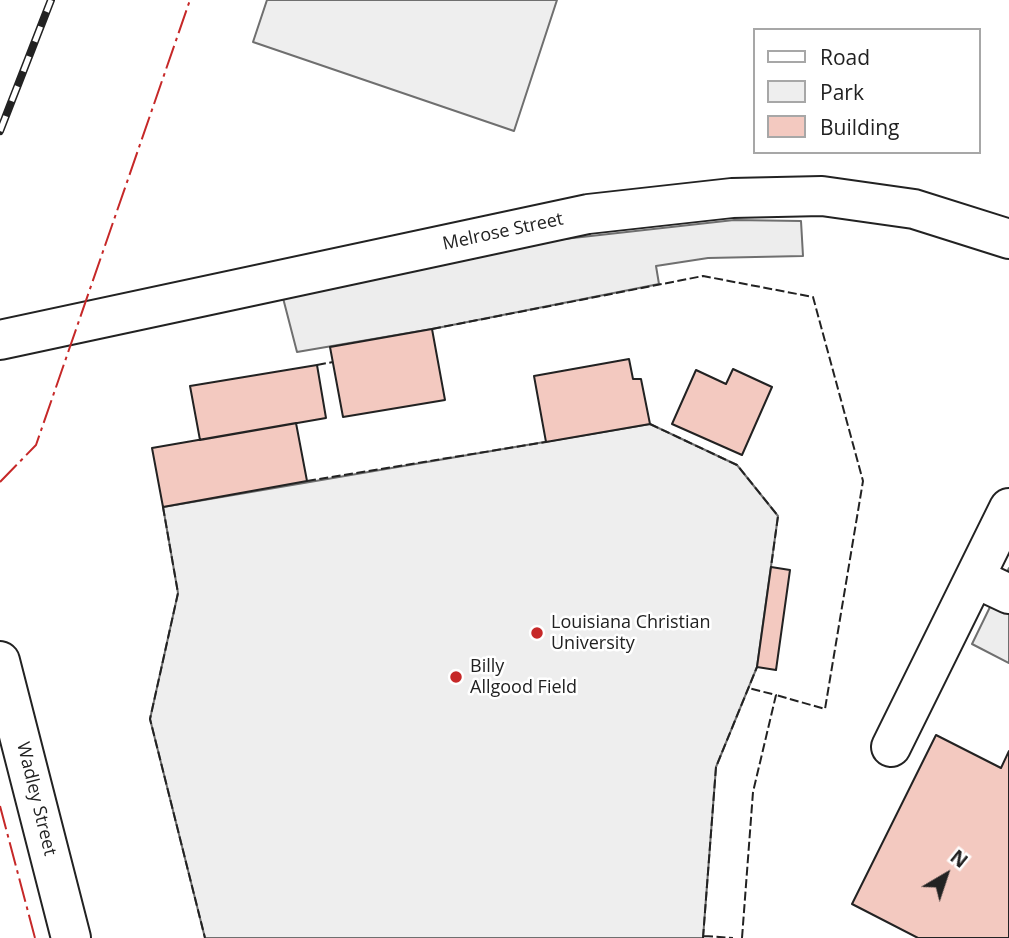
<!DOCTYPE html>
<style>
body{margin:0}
#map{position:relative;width:1009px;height:938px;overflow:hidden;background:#fff;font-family:"Open Sans",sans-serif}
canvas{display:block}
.legend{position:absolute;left:753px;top:28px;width:228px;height:126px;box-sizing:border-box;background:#fff;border:2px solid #a7a7a7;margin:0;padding:9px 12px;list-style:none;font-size:21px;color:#222}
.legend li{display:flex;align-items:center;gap:14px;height:35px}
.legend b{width:35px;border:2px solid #a7a7a7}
.north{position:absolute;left:911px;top:840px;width:70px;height:70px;-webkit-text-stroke:5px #fff;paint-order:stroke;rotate:39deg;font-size:19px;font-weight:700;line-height:28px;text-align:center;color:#222}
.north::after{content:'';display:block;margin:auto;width:24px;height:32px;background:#222;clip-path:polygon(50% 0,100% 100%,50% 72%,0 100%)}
</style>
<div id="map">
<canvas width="1009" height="938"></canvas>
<ul class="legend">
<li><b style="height:9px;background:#fff"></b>Road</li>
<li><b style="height:19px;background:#eee"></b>Park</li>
<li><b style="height:19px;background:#f3c9c0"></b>Building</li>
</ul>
<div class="north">N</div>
</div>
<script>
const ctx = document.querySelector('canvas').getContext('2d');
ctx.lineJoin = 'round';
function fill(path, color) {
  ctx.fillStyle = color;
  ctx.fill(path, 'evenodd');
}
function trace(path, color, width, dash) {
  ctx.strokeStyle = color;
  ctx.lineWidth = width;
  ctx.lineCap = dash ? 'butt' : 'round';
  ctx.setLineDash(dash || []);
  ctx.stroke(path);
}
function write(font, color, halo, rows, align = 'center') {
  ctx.font = font + ' "Open Sans",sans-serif';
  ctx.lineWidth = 5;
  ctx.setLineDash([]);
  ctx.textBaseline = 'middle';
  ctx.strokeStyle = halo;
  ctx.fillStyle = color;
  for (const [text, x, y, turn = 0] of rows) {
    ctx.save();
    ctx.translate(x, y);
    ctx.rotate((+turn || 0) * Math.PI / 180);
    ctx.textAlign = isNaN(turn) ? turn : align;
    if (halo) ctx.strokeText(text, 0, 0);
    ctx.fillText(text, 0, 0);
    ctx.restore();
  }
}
const green = new Path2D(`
 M267 0H557L514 131 253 42Z
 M650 424 737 465 778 516 757 667 716 767 703 938H205L150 719 178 593 163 507Z`);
const parking = new Path2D(`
 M734 220 801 221 803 256 708 258 656 266 659 284 432 329 297 352 283 298 555 240Z
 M1009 568V663L972 644Z`);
const building = new Path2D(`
 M432 329 445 400 343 417 330 347Z
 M629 359 633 379H641L650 424 546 442 534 376Z
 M317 365 326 418 200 440 190 386Z
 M733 369 772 387 742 455 672 424 696 370 726 384Z
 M296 423 307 481 163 507 152 448Z
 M771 567 790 570 776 670 757 667Z
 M936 735 1001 768 1009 751V938H918L852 904Z`);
const minor = new Path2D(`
 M0 340 588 214 732 198 822 196 914 209 1009 239
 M975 578 1009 594
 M891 747 1009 508`);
const major = new Path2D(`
 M0 661 71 938`);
const rail = new Path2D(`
 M0 131 51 0`);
const fence = new Path2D(`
 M432 329 703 276 813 297 863 481 825 709 776 695
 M317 365 333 362
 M650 424 737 465 778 516 771 567
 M307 481 546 442
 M163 507 178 593 150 719 205 938
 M704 936 733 938
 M703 938 716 767 757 667
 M742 938 753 792 776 695 748 688`);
const power = new Path2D(`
 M0 482 36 445 190 0
 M0 806 35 938`);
const markers = [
 [537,633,7,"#c62828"],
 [456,677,7,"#c62828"]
];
const streetNames = [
 ["Melrose Street",503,232,-12],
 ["Wadley Street",36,799,76]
];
const poiNames = [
 ["Louisiana Christian",551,623],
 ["University",551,644],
 ["Billy",470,667],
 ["Allgood Field",470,688]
];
fill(green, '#eee');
trace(green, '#6f6f6f', 2);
fill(parking, '#ededed');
trace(parking, '#6f6f6f', 2);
fill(building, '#f3c9c0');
trace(building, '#222', 2);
trace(minor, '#222', 42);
trace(major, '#222', 42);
trace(minor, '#fff', 38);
trace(major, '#fff', 38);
trace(rail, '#222', 8);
trace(rail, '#fff', 5, [16]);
trace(fence, '#222', 2, [9, 3.5]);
trace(power, '#c62828', 2, [24, 5, 3.5, 5]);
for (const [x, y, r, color] of markers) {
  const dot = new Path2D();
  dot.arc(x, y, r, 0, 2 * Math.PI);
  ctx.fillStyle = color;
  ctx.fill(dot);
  trace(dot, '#fff', 2.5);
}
write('18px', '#222', '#fff', streetNames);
write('18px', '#222', '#fff', poiNames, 'left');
</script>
